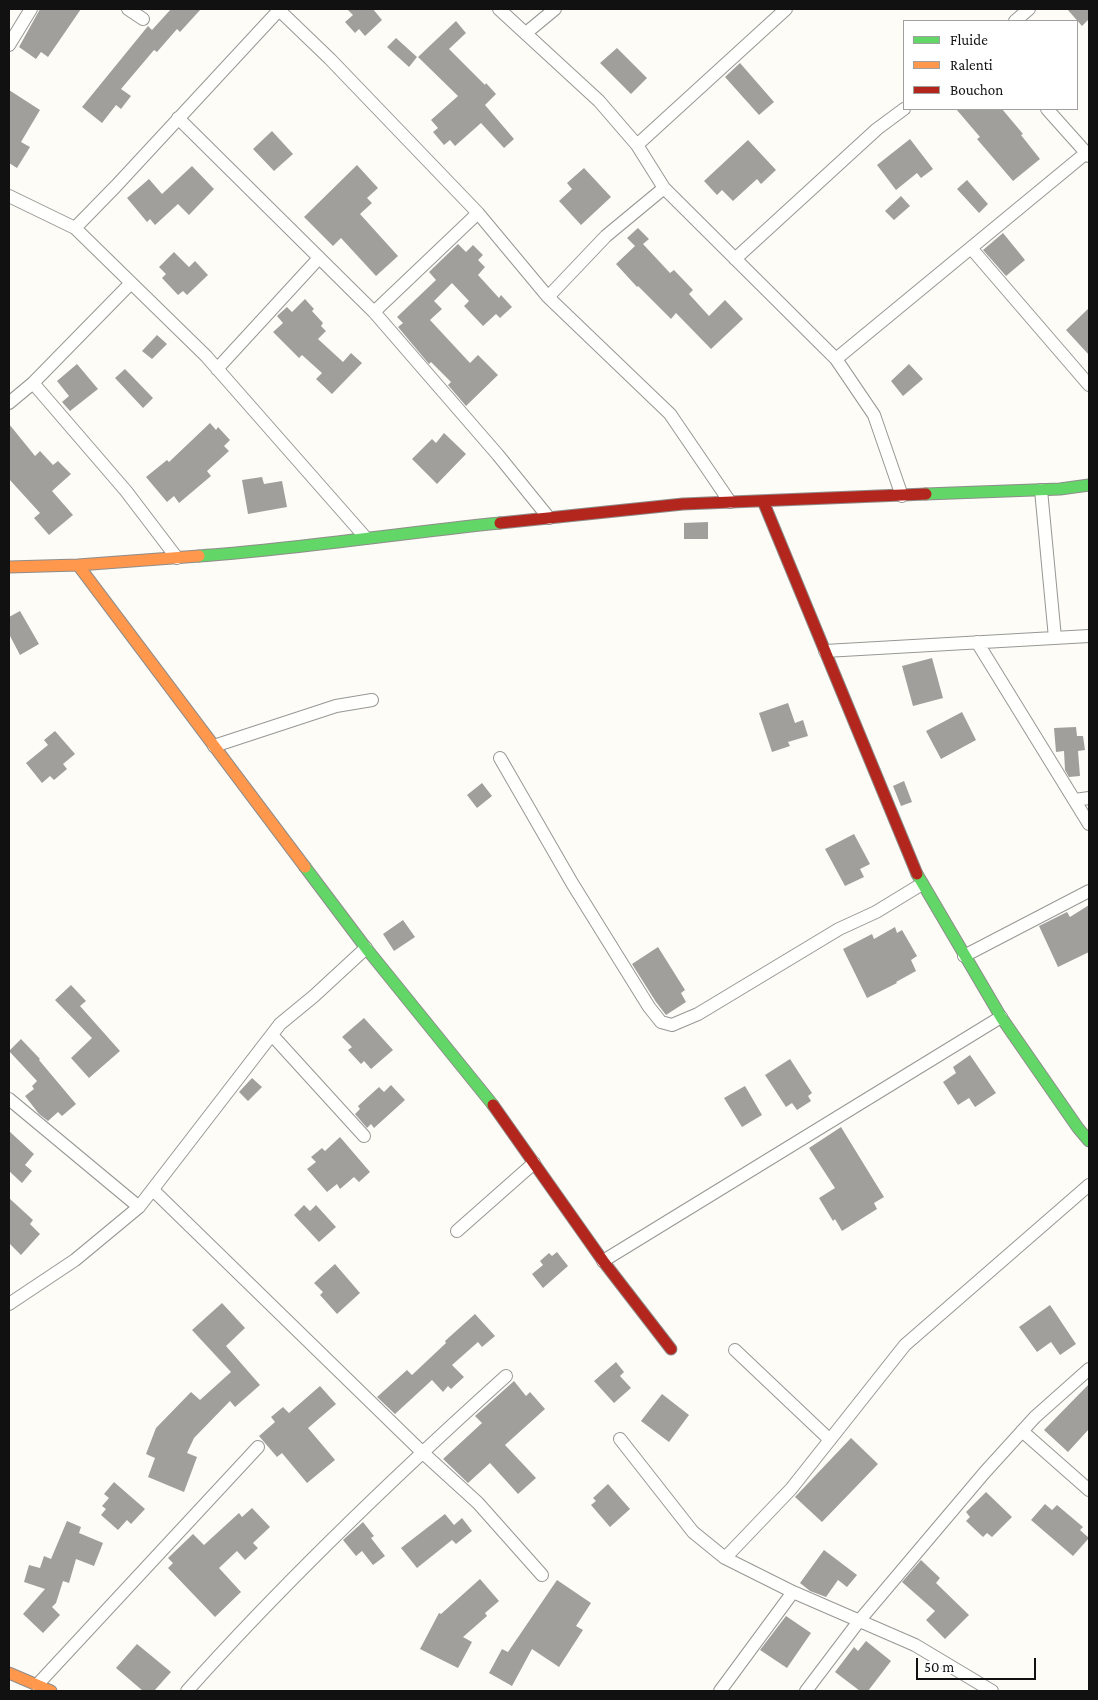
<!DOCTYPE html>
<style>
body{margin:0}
#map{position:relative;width:1098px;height:1700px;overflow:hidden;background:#fdfcf7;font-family:"Crimson Pro",serif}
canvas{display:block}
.frame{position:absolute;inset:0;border:10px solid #111;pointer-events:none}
.legend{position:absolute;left:903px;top:20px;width:175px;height:90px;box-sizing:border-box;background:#fff;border:1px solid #a0a0a0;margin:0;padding:6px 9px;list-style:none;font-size:15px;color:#111}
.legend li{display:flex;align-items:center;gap:10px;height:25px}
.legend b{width:25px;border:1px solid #a0a0a0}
.scale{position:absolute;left:916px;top:1658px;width:120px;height:22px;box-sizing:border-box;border:2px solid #111;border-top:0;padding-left:6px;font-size:15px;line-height:18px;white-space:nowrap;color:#111;-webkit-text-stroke:4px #fff;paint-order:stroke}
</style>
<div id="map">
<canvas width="1098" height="1700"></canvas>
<div class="frame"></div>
<ul class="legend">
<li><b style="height:6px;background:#63d668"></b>Fluide</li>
<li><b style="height:6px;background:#ff974d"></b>Ralenti</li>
<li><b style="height:6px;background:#b3261e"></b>Bouchon</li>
</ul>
<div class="scale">50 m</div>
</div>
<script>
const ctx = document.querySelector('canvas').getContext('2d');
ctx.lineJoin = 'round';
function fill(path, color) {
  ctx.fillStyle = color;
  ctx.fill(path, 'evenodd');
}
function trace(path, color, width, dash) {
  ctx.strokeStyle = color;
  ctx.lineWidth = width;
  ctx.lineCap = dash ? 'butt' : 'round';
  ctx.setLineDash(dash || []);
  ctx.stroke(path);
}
const building = new Path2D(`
 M40 9H81L48 57 41 52 36 59 19 47Z
 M171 9H201L180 32 177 29 157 52 154 50 121 89 131 96 121 109 116 105 102 123 82 107 148 26 152 30Z
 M347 9H373L382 20 365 36 359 29 355 33 345 22 353 15Z
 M1067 9H1089V19L1082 26Z
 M456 21 466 33 449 49 485 85 486 83 496 94 485 105 514 139 504 148 481 123 455 146 450 140 444 145 433 132 438 128 431 120 458 96 418 57Z
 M396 38 417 57 409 67 387 47Z
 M617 48 647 78 631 94 600 63Z
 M740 63 774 102 759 115 725 77Z
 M9 90 40 110 21 142 30 147 17 168 9 163Z
 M956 109H1002L1023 134 1021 135 1040 159 1013 181 977 139 980 137Z
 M272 131 293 154 274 171 253 149Z
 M910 139 933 169 921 178 917 173 896 190 877 165Z
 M748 140 776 170 761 184 757 179 733 201 722 190 717 195 704 181Z
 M357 165 378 188 367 198 372 203 360 214 398 256 376 276 341 238 333 246 304 217Z
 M192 166 214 189 189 215 178 204 155 225 150 219 147 222 127 198 149 179 162 194Z
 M584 168 611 197 581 225 559 201 572 189 567 183Z
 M967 180 988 204 979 213 957 189Z
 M901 196 910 206 894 220 885 211Z
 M638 228 649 239 643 244 670 273 674 270 693 290 689 294 709 316 725 300 743 319 711 349 676 313 671 319 638 286 637 287 616 264 635 246 627 238Z
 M1003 233 1025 260 1006 276 983 250Z
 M458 244 466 252 473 245 483 255 478 260 485 267 478 275 499 298 501 295 512 307 500 318 496 314 483 326 464 306 469 301 452 283 434 301 442 309 430 320 470 363 478 355 498 375 466 406 448 385 451 382 431 362 429 364 398 327 403 323 397 317 436 280 429 272Z
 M174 252 189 267 195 261 208 275 187 295 183 291 178 295 162 278 166 274 159 267Z
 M305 299 314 309 312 311 323 323 321 326 326 331 318 339 343 362 351 353 362 363 332 394 316 379 322 373 302 355 299 358 273 332 283 323 277 316 287 307 292 312Z
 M1089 308V355L1066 330Z
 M157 335 167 344 152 359 142 351Z
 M77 364 98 389 70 411 62 402 69 396 57 381Z
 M909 364 923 379 903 396 891 381Z
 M125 369 153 398 143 408 115 378Z
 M210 423 216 430 218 427 230 440 224 446 229 451 207 471 211 476 179 503 174 496 167 502 146 477 167 460 169 462Z
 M9 424 35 456 40 451 53 465 58 461 71 474 52 491 73 515 49 535 34 518 40 513 9 479Z
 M444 433 466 454 437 484 412 459 432 439 436 443Z
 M262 477 264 484 282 481 287 507 248 514 242 480Z
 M708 522V539H684V523Z
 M20 611 39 644 20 655 9 634V617Z
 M932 658 943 698 913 706 902 666Z
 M788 703 795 723 803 720 808 736 788 742 790 746 772 752 759 713Z
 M962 712 976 740 941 759 926 731Z
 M1076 727 1077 736H1083L1085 750 1078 751 1080 776 1069 777 1065 770 1064 751 1056 752 1054 728Z
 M55 731 75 754 63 764 67 769 54 780 50 776 42 783 26 763 48 745 44 740Z
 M904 781 912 802 901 806 893 786Z
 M482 783 492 796 477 808 467 795Z
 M854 834 870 864 860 869 864 877 845 886 825 849Z
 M1089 905V952L1058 967 1039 926 1067 912 1070 917Z
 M403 920 415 937 394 951 383 934Z
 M895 927 897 933 902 930 917 956 911 960 916 971 896 982 897 983 867 998 843 949 872 934 874 939Z
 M658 947 685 990 681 993 686 1002 666 1015 656 1002 632 964Z
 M71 985 86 1001 80 1006 120 1051 89 1078 71 1058 92 1038 55 1000Z
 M364 1018 393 1050 371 1069 364 1061 361 1064 348 1050 352 1047 342 1037Z
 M21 1039 40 1059 39 1060 76 1104 62 1116 58 1112 48 1121 39 1114 25 1096 34 1089 32 1086 37 1081 9 1051Z
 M970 1055 996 1093 975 1107 969 1098 958 1105 943 1082 956 1073 953 1067Z
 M790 1059 812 1093 808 1096 811 1101 797 1110 792 1103 786 1107 765 1075Z
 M252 1078 262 1087 248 1101 239 1092Z
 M391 1085 405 1100 374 1128 371 1124 367 1128 355 1114 360 1109 358 1106 379 1087 384 1092Z
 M745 1086 762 1115 742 1127 724 1098Z
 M841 1127 884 1197 874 1203 877 1209 842 1231 835 1219 833 1221 819 1198 835 1188 809 1148Z
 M9 1131 34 1154 25 1165 32 1171 22 1183 9 1171Z
 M340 1137 370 1172 359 1182 354 1177 340 1189 337 1184 327 1192 307 1169 316 1162 311 1157 322 1148 325 1151Z
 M9 1198 33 1220 30 1224 40 1234 21 1255 9 1243Z
 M304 1205 310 1211 316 1205 336 1227 319 1242 294 1215Z
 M557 1252 568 1266 543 1288 532 1274 543 1265 540 1261 549 1253 552 1256Z
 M335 1264 360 1293 337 1314 320 1295 323 1292 314 1283Z
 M222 1303 245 1328 226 1346 260 1385 235 1407 230 1401 194 1438 187 1453 197 1457 184 1492 148 1477 155 1458 146 1454 156 1428 191 1392 200 1400 231 1372 192 1330Z
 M1050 1305 1076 1344 1060 1355 1051 1342 1037 1352 1019 1327Z
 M475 1314 495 1336 482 1347 478 1342 452 1365 464 1377 451 1389 448 1386 443 1392 432 1380 395 1414 377 1397 407 1370 412 1375 446 1343 445 1341Z
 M616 1362 624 1372 620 1376 631 1388 614 1403 594 1381Z
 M514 1381 526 1396 530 1392 545 1409 505 1445 536 1478 518 1494 490 1463 468 1483 443 1459 482 1423 475 1416Z
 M1089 1384V1429L1068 1452 1044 1430Z
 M320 1386 336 1404 308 1428 335 1460 307 1483 282 1453 277 1457 259 1436 275 1422 271 1417 283 1407 289 1413Z
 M662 1394 689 1415 669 1442 641 1421Z
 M851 1438 878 1464 822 1522 795 1497Z
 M114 1482 145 1509 131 1524 127 1520 118 1530 101 1515 106 1509 102 1506 109 1498 104 1494Z
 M608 1484 630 1509 610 1527 591 1505 596 1501 593 1498Z
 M986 1492 1012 1517 992 1537 987 1533 983 1537 966 1521 970 1517 966 1512Z
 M1045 1504 1052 1510 1057 1505 1083 1527 1080 1530 1089 1538 1073 1556 1031 1520Z
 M252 1508 270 1527 253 1543 258 1548 245 1560 237 1551 219 1568 241 1592 215 1617 168 1568 173 1563 168 1558 193 1534 204 1545 239 1513 242 1517Z
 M445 1514 454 1525 462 1518 472 1531 456 1544 452 1540 417 1568 401 1548Z
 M67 1521 81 1527 79 1533 103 1543 94 1566 76 1559 69 1583 63 1581 56 1603 52 1607 60 1615 43 1633 23 1614 45 1589 24 1582 29 1565 40 1568 44 1556 51 1559Z
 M363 1522 374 1536 371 1538 385 1556 373 1565 362 1551 356 1556 343 1540Z
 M824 1550 857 1575 847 1587 838 1580 826 1597 810 1591 800 1583Z
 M921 1560 940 1578 936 1583 969 1615 945 1639 926 1620 935 1611 902 1582Z
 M480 1579 499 1601 485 1613 487 1616 463 1637 472 1642 458 1668 420 1649 439 1613 441 1614Z
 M557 1580 591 1603 576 1626 583 1630 559 1667 532 1649 512 1686 489 1673 502 1649 508 1652Z
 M786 1616 811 1633 787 1668 760 1650Z
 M866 1641 891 1661 868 1691H860L835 1672 854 1647 858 1651Z
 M137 1644 171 1672 154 1691H143L116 1668Z`);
const street = new Path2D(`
 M128 9 143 19
 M499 9 599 101 637 145 664 188 836 359 874 415 902 496
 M279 10 330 59 478 213 548 297 670 414 730 502
 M1015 21 1029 9
 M526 33 555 9
 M9 45 31 9
 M1047 109 1089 156
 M178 118 374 312 498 455 549 518
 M637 145 786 9
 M9 196 75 228 116 186 280 9
 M75 228 206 356 366 538
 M971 248 1089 385
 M735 259 877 129 904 109
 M548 297 606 236 664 188
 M374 312 478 213
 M836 359 1086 153
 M217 369 319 258
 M33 383 126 491 177 558
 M9 403 33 383 131 283
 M1041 490 1055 638
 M977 642 1089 824
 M825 651 1089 636
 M214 746 336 706 372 700
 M500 758 572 883 649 1007 661 1022 672 1025 698 1014 839 929 876 912 922 884
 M1075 800 1089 798
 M964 956 1089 891
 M272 1035 364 1136
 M9 1099 139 1207
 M153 1190 422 1452 478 1503 542 1575
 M457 1231 534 1163
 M603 1261 1001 1017
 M9 1304 75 1260 139 1207 280 1024 314 996 366 948
 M735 1350 830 1440
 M1022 1431 1089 1490
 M620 1439 693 1532 725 1558 793 1592 720 1691
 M725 1558 791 1489 905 1345 1089 1185
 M793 1592 915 1645 992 1691
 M37 1685 258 1447
 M187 1691C287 1579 395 1476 506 1376
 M806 1691 859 1621 985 1472 1035 1417 1089 1369`);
const fast = new Path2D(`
 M926 494 1060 489 1089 485
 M199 556C300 549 400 533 500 523
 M305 867 366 948 493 1105
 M917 874 1001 1017 1078 1128 1089 1141`);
const slow = new Path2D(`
 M78 565 305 867
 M9 567 78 565 199 556
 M9 1673 51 1691`);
const jam = new Path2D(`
 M763 501 917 874
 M500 523 683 504 926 494
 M493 1105 603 1261 671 1349`);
fill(building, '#a19f9c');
trace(street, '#979795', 14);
trace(fast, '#8e8d8b', 13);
trace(slow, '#8e8d8b', 13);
trace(jam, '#8e8d8b', 13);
trace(street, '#fffffe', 12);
trace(fast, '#63d668', 11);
trace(slow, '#ff974d', 11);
trace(jam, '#b3261e', 11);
</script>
